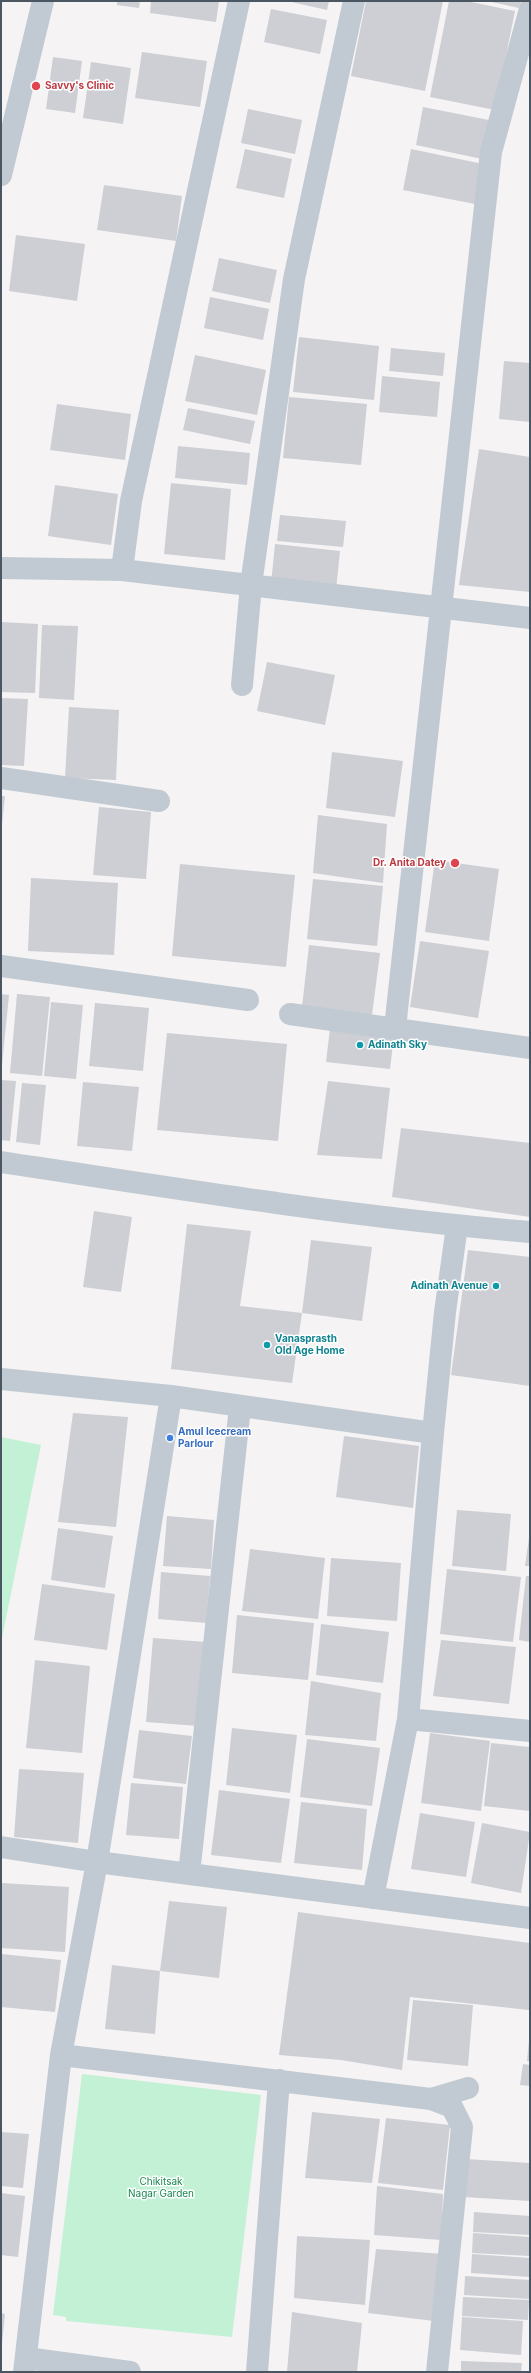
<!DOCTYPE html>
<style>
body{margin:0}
#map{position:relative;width:531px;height:2373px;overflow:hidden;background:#f5f3f3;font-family:Inter,sans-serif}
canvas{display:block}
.frame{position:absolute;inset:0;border:2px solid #4a5661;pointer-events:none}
</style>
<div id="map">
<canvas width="531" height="2373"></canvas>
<div class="frame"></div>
</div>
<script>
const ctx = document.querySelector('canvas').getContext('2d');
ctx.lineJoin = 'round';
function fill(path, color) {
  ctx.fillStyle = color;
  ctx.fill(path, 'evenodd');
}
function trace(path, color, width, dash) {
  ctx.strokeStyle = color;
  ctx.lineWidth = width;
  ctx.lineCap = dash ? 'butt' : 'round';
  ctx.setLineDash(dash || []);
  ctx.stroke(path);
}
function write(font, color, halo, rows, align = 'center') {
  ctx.font = font + ' Inter,sans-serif';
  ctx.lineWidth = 3;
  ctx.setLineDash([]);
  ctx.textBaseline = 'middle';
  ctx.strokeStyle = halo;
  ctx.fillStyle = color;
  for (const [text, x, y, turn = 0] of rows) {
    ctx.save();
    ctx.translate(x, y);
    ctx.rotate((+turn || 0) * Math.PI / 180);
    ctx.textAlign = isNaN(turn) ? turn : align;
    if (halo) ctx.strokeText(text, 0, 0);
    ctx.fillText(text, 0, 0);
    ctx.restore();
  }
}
const green = new Path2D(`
 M1 1437 41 1445 1 1643Z
 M82 2074 261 2095 232 2337 66 2321V2317L53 2315Z`);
const building = new Path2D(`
 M117 1H140L139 8 117 5Z
 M151 1H219L216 22 150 13Z
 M287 1H329L327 10Z
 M366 1H443L425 91 351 76Z
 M449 1H466L515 11 495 110 430 97Z
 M487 1H521L519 8Z
 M271 9 327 20 320 54 264 42Z
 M142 52 207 61 200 107 135 98Z
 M53 57 82 61 75 113 46 109Z
 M91 62 131 68 123 124 83 118Z
 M423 107 489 120 482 159 416 145Z
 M248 109 302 120 295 154 241 143Z
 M245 149 292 159 284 198 236 188Z
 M411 149 483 164 475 204 403 190Z
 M104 185 182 196 176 241 97 230Z
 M16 235 85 244 77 301 9 291Z
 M219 258 277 270 270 303 212 291Z
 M210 297 269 309 263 340 204 328Z
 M299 337 379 346 374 400 293 392Z
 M391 348 445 353 443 376 389 371Z
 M195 355 266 370 257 415 185 401Z
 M504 361 530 363V422L499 419Z
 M382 376 440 382 437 417 379 412Z
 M289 397 367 404 361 465 283 458Z
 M57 404 131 414 125 460 50 450Z
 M188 408 255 421 250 444 183 430Z
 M178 446 250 453 247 485 175 478Z
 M479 449 530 457V592L459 585Z
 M171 483 231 489 225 560 164 554Z
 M55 485 118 494 111 545 48 536Z
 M280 515 346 521 343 547 277 541Z
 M275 544 340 551 336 590 271 584Z
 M1 622 38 624 35 693 1 692Z
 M42 625 78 626 74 700 39 698Z
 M267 662 335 675 325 725 257 711Z
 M1 698 28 699 24 766 1 765Z
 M69 707 119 710 116 780 65 778Z
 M332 752 403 761 395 817 326 808Z
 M1 796H5L2 824H1Z
 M99 807 151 812 146 879 93 875Z
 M318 815 387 824 383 883 313 873Z
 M435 860 499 869 489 941 425 932Z
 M180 864 295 875 286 967 172 956Z
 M31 878 118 883 114 955 28 951Z
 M313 879 383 886 377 946 307 939Z
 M420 941 489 951 478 1018 410 1007Z
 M309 945 380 953 372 1015 302 1007Z
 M1 994 9 995 2 1065H1Z
 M17 994 50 997 42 1076 10 1073Z
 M51 1002 83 1005 76 1079 44 1076Z
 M95 1003 149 1008 143 1071 89 1066Z
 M331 1020 395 1028 390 1069 326 1062Z
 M167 1033 287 1044 278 1141 157 1130Z
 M1 1080 16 1081 10 1141 1 1140Z
 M328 1081 390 1088 382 1159 317 1155Z
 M83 1082 139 1087 132 1151 77 1146Z
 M22 1083 46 1085 40 1145 16 1142Z
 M401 1128 530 1143V1217L392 1197Z
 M94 1211 132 1217 121 1292 83 1287Z
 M187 1224 251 1231 240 1306 302 1313 292 1383 171 1369Z
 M311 1240 372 1247 362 1321 302 1313Z
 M468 1250 530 1257V1386L451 1375Z
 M73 1413 128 1417 116 1527 58 1522Z
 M344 1436 419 1446 413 1508 336 1497Z
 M457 1510 511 1514 506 1571 452 1566Z
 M167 1516 214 1520 211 1569 163 1566Z
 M58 1528 113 1536 105 1588 51 1580Z
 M529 1538H530V1566H525Z
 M250 1549 325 1558 318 1619 242 1611Z
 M331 1558 401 1563 397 1621 327 1616Z
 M447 1569 521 1577 513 1642 440 1634Z
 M161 1572 210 1576 206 1623 158 1619Z
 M526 1576H530V1642L519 1640Z
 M42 1584 115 1594 107 1650 34 1640Z
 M237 1615 314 1623 308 1680 232 1673Z
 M321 1624 389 1632 383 1683 316 1675Z
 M153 1638 206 1642 198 1726 146 1722Z
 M441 1640 516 1647 509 1704 433 1696Z
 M35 1660 90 1666 82 1753 26 1748Z
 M311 1681 381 1693 376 1741 305 1735Z
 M232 1728 297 1735 290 1793 226 1785Z
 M139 1730 192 1736 186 1784 133 1778Z
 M430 1733 490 1741 481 1811 421 1803Z
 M307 1739 380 1748 372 1806 300 1797Z
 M491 1743 530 1747V1811L484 1806Z
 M19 1769 84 1773 78 1843 14 1837Z
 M131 1783 183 1787 179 1839 126 1835Z
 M219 1790 290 1799 281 1863 211 1855Z
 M301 1802 367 1809 362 1870 294 1863Z
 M420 1813 475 1822 466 1877 411 1869Z
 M482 1823 530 1832 521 1893 471 1883Z
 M1 1883 69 1887 65 1952 1 1948Z
 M169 1901 227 1907 219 1978 160 1971Z
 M298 1912 530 1943 529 2010 410 1997 402 2070 341 2060 279 2055Z
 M1 1954 61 1960 55 2012 1 2007Z
 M112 1965 160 1971 155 2034 105 2029Z
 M413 2000 473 2005 468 2066 407 2060Z
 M529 2041H530V2061H527Z
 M523 2064 530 2065V2086L520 2085Z
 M312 2112 380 2119 372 2183 305 2178Z
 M386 2118 450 2125 443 2190 378 2183Z
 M1 2132 29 2134 23 2188 1 2186Z
 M466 2159 530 2163V2201L463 2197Z
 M377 2186 443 2194 441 2240 374 2235Z
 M1 2193 25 2196 18 2257 1 2255Z
 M474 2212 530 2216V2235L473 2232Z
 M473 2233 530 2237V2256L472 2253Z
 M297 2236 370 2240 365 2305 294 2298Z
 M376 2249 443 2254 434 2321 368 2313Z
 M472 2254 530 2258V2277L471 2273Z
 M465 2276 530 2280V2299L464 2295Z
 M463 2297 529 2300 528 2320 462 2316Z
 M292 2312 362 2323 357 2372H287Z
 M1 2313 5 2314 2 2344H1Z
 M462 2317 523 2321 521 2355 460 2350Z
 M461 2361 522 2363 521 2372H461Z`);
const minor = new Path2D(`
 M1 568 122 570 530 618
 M122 570 131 501 239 1
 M242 685 251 585 294 279 354 1
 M1 778 159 801
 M1 966 248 1000
 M290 1014 530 1048
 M395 1028 491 152 530 9
 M1 1162C177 1189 353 1217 530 1232
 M1 1379 171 1396 433 1433
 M408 1719 530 1731
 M1 1847 97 1862 530 1918
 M189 1874 240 1407
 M373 1898 408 1719 433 1433 445 1312 457 1226
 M61 2055 431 2099 452 2107 462 2127 437 2372
 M431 2099 468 2088
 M26 2358 130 2372
 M24 2372 61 2055 97 1862 171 1396
 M257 2372 279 2080`);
const tertiary = new Path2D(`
 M1 175 43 1`);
const markers = [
 [36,86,5,"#e0444e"],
 [455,863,5,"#e0444e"],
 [360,1045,4,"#0f9aa8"],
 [496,1286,4,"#0f9aa8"],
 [267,1345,4,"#0f9aa8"],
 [170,1438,4,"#3f7fe0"]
];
const healthNames = [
 ["Savvy's Clinic",45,86],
 ["Dr. Anita Datey",446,863,"right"]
];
const cultureNames = [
 ["Adinath Sky",368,1045],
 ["Adinath Avenue",488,1286,"right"],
 ["Vanasprasth",275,1339],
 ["Old Age Home",275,1351]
];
const shopNames = [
 ["Amul Icecream",178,1432],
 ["Parlour",178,1444]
];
const parkNames = [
 ["Chikitsak",161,2182],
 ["Nagar Garden",161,2194]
];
fill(green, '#c3f1d5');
fill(building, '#cdcfd5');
trace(minor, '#c1cad2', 22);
trace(tertiary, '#c1cad2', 22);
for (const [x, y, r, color] of markers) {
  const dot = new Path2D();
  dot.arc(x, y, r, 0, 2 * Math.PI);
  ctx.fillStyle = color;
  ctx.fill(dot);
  trace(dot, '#fff', 1.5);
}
write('bold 10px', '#be3a42', '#fff', healthNames, 'left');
write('bold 10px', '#0d838f', '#fff', cultureNames, 'left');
write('bold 10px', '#366cbe', '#fff', shopNames, 'left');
write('10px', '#17864f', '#fff', parkNames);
</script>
